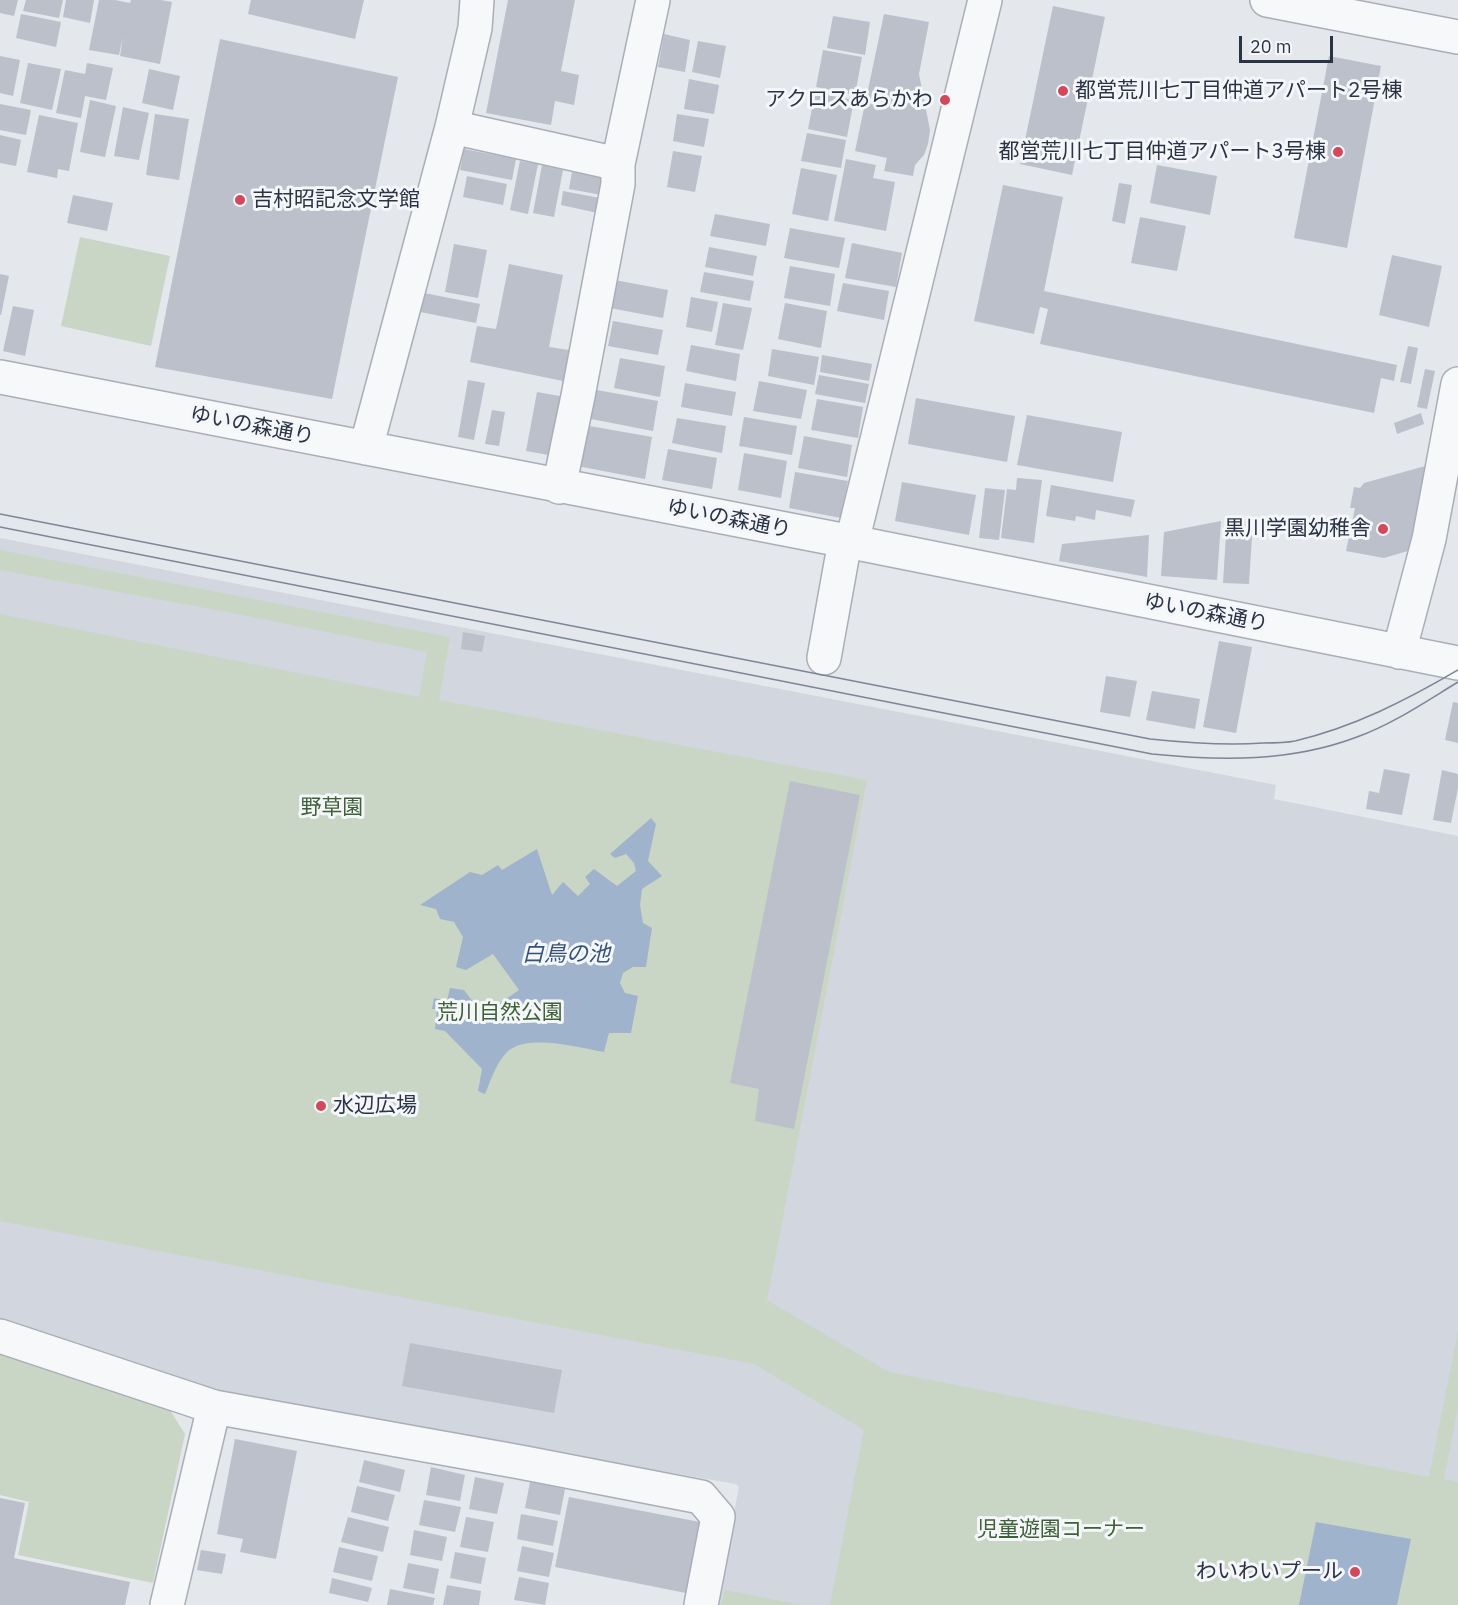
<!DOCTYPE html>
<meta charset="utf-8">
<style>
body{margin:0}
#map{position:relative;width:1458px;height:1605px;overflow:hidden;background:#e4e7ec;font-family:"IBM Plex Sans",sans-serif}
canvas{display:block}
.scale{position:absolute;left:1239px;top:36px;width:94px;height:27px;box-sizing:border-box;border:3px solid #2b3445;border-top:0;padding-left:8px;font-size:18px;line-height:21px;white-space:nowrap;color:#2b3445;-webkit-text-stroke:4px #f4f6f9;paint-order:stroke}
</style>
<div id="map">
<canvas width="1458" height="1605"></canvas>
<div class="scale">20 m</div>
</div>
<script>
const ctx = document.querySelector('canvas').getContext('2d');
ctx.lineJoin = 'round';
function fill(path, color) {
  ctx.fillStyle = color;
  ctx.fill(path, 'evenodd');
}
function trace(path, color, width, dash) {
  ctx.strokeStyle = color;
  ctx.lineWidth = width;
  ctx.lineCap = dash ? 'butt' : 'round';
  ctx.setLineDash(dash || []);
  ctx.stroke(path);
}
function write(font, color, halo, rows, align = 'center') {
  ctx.font = font + ' "IBM Plex Sans","Noto Sans JP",sans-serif';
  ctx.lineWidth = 6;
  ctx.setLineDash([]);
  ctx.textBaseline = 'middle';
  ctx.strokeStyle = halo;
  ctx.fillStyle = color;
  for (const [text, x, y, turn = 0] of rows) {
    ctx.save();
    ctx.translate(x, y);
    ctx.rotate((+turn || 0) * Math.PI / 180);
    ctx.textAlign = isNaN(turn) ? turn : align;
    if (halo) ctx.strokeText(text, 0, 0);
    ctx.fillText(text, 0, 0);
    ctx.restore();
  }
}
const built = new Path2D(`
 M0 538 1276 785 1274 799 1458 836V1605H716L739 1487 736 1484 224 1396 0 1318Z`);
const green = new Path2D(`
 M80 237 170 256 151 346 61 326Z
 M0 550 450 637 439 700 867 780 767 1300 889 1372 1429 1477 1458 1332V1407L1444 1479 1458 1482V1605H830L864 1430 754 1364 0 1221V614L419 697 427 652 227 612 0 570Z
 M0 1349 170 1410 185 1434 153 1583 18 1555 29 1502 0 1495Z
 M725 1590 802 1605H721Z`);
const water = new Path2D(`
 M651 818 656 824 648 861 662 876 642 889 640 905 643 923 652 928 646 967H633L623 973 620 983 625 993 638 996 631 1033H609L604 1052C578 1048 528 1033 507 1052 496 1063 491 1080 485 1094L478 1091 482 1069 445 1031 435 1029 437 1009H432L434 998 447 1001 450 988 464 990 483 1015 519 990 493 954 466 970 456 967 463 937 454 922 440 919 436 909 420 905 470 872 482 875 498 865 502 870 537 849 552 895 563 882 578 896 590 884 585 877 594 869 617 886 636 871 634 863 626 854 615 858 610 854Z
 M1316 1522 1411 1539 1397 1605H1299Z`);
const building = new Path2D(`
 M0 0H18L14 16 0 13Z
 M26 0H63L59 18 23 11Z
 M66 0H94L90 23 63 17Z
 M99 0H115L130 3 131 0H161L172 2 160 64 120 56 123 36 119 55 89 50Z
 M251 0H364L355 39 248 14Z
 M508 0H575L561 71 579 75 574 105 555 101 551 125 486 113Z
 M1053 6 1105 17 1072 175 1020 164Z
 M21 14 61 22 56 47 16 38Z
 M884 14 929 22 919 74 930 130 928 144 924 155 915 165 913 176 884 171 887 158 855 151Z
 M833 16 870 22 865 55 827 48Z
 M664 34 690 40 685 72 658 67Z
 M220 39 398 77 332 399 155 367Z
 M698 41 726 46 720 78 692 72Z
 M823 50 862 57 855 95 816 87Z
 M0 56 20 60 13 96 0 93Z
 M1329 56 1381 66 1347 248 1294 238Z
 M28 63 61 69 52 110 20 103Z
 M87 63 113 68 106 100 85 96 81 118 56 113 65 70 85 74Z
 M149 69 180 76 173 110 142 103Z
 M689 79 719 85 714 114 684 109Z
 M1225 80 1250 85 1247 102 1222 97Z
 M815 93 854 100 847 137 808 129Z
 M90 100 116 106 105 157 80 152Z
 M0 104 31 110 26 135 0 130Z
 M123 107 149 113 139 160 114 156Z
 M155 114 189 119 179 180 146 175Z
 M677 114 709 119 704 147 673 141Z
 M39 115 78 123 69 171 58 169 57 178 27 172Z
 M807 133 846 140 841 168 801 161Z
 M0 135 21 140 16 166 0 163Z
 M464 149 516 159 512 180 460 170Z
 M673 151 702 156 695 192 667 187Z
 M846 159 876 165 873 178 895 182 886 231 834 221Z
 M520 161 538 164 528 214 510 210Z
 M542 165 563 170 554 217 533 213Z
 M1157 165 1217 176 1210 215 1150 203Z
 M801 168 837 175 828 221 792 214Z
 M572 172 610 180 607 196 569 189Z
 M467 176 507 184 503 205 463 197Z
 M1119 183 1132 185 1125 224 1112 221Z
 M1003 185 1063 197 1044 291 1397 365 1394 381 1381 378 1374 413 1040 344 1048 309 1040 307 1034 334 974 321Z
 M563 191 605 199 602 214 561 205Z
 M73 195 113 203 107 231 67 223Z
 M715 214 770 224 766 246 710 236Z
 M1140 217 1186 226 1177 271 1131 263Z
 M790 228 845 238 839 268 784 258Z
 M852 243 902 253 896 287 845 278Z
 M454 244 487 250 478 298 445 292Z
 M709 247 757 256 753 276 705 267Z
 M1392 255 1442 266 1429 327 1379 315Z
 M509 264 563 275 549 347 569 350 563 381 470 362 477 326 496 329Z
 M790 266 835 274 830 306 784 298Z
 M704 272 754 281 750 301 700 292Z
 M0 274 9 276 1 315H0Z
 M615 280 668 290 663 318 610 308Z
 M843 283 889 291 884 320 837 311Z
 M424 293 480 304 476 323 420 312Z
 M691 297 718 302 712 332 686 327Z
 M723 303 752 308 743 350 715 345Z
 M785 303 827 311 821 348 778 339Z
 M13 306 34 310 25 356 3 351Z
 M613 321 663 330 658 355 608 346Z
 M691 345 740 354 736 381 686 371Z
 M1408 346 1418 348 1411 384 1400 382Z
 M772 349 819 357 814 385 768 376Z
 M822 355 872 364 869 381 820 372Z
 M620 358 665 366 660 397 614 388Z
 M1425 369 1435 371 1427 409 1417 407Z
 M819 375 869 384 865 403 815 394Z
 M468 380 485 383 474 440 458 437Z
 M759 381 807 390 801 419 753 411Z
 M685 383 736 392 732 416 681 407Z
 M591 389 658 401 653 431 586 418Z
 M537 392 565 397 554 456 526 451Z
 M916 398 1015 416 1007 462 908 444Z
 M817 399 863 407 858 438 811 430Z
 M492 410 505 412 499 446 485 444Z
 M1421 413 1424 424 1397 434 1394 423Z
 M1027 415 1122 432 1113 482 1017 465Z
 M744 417 797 426 792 455 739 446Z
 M677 418 726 426 722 453 672 443Z
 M584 425 652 437 645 479 577 466Z
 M804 436 852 445 847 477 798 468Z
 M668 449 717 458 712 489 662 480Z
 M744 453 787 461 781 498 738 490Z
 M1429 465 1411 550 1384 558 1346 551 1355 508H1350L1354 487 1360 488 1364 483Z
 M795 472 848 481 841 518 789 508Z
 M1017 478 1042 480 1034 543 1001 538 1007 489 1016 490Z
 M902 482 976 495 969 535 895 521Z
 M1051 485 1135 500 1131 517 1096 510 1095 520 1076 516 1075 521 1046 516Z
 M985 488 1005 490 999 540 979 538Z
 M1227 519 1253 521 1249 584 1223 583Z
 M1221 521 1217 580 1161 576 1164 532Z
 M1149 535 1147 577 1059 561 1062 544Z
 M463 632 485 636 482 652 461 649Z
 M1219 641 1252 647 1236 733 1203 727Z
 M1106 676 1137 681 1130 717 1100 712Z
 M1152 691 1200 699 1195 729 1146 720Z
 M1453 702 1458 703V743L1445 740Z
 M1384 769 1410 774 1402 815 1366 809 1369 791 1379 793Z
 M1442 770 1458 774V788L1451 823 1433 820Z
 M790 781 860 795 794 1129 755 1121 759 1089 730 1083Z
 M410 1343 562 1370 554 1413 402 1386Z
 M235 1439 297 1451 276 1559 240 1552 243 1539 217 1534Z
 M364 1460 405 1470 400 1492 359 1482Z
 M431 1467 465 1475 460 1501 426 1495Z
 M475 1477 504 1483 497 1514 469 1509Z
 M530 1482 565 1489 560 1515 525 1508Z
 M357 1486 395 1495 388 1521 351 1512Z
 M569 1497 700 1522 686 1593 555 1567Z
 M0 1498 25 1503 14 1558 130 1582 125 1605H0Z
 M424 1500 461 1507 455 1532 419 1525Z
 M521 1514 558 1521 553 1546 517 1539Z
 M348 1517 389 1527 383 1552 341 1542Z
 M466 1517 494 1522 488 1552 460 1547Z
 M414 1530 447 1537 442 1561 410 1555Z
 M522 1546 554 1553 549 1577 517 1571Z
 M339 1547 378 1556 372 1581 333 1572Z
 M201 1550 226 1554 222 1574 197 1570Z
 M455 1552 486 1558 481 1584 450 1578Z
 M408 1563 439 1569 434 1594 403 1588Z
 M519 1577 549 1583 545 1605 514 1600Z
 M332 1578 372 1588 368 1602 329 1593Z
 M447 1585 481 1591 479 1605H443Z
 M390 1589 435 1598 433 1605H387Z`);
const minor = new Path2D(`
 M1267 0 1458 37
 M452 127 475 28 477 0
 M0 377 852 542 1458 663
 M366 448 452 127 618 164
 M559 487 578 396 618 184V164L653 0
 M852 542 985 0
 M1399 652 1429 539 1458 384
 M824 658 845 541
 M0 1336 214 1407 520 1462 701 1497 718 1517 701 1605
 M167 1605 214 1407`);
const tram = new Path2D(`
 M0 514 1150 739C1188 743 1225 746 1263 743 1274 743 1285 743 1295 741 1354 727 1407 700 1458 670
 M0 527 1152 754C1221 761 1291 762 1357 737 1393 724 1425 702 1458 682`);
const markers = [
 [1063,91,6,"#d1495b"],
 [945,100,6,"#d1495b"],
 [1338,152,6,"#d1495b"],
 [240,200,6,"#d1495b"],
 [1383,529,6,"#d1495b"],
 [321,1106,6,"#d1495b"],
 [1355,1572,6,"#d1495b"]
];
const poiNames = [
 ["都営荒川七丁目仲道アパート2号棟",1075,91,"left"],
 ["アクロスあらかわ",933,100],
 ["都営荒川七丁目仲道アパート3号棟",1326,152],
 ["吉村昭記念文学館",252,200,"left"],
 ["黒川学園幼稚舎",1371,529],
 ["水辺広場",333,1106,"left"],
 ["わいわいプール",1343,1572]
];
const streetNames = [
 ["ゆいの森通り",252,426,11],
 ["ゆいの森通り",729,519,11],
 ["ゆいの森通り",1206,613,11]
];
const parkNames = [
 ["野草園",332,808],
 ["荒川自然公園",500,1013],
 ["児童遊園コーナー",1061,1530]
];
const waterNames = [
 ["白鳥の池",566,955]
];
fill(built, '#d2d6de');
fill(green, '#c9d6c5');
fill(water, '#9fb4cc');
fill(building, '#bbc0ca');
trace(minor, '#a9aeb7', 36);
trace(minor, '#f7f8fa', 33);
trace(tram, '#7d8696', 1.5);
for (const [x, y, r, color] of markers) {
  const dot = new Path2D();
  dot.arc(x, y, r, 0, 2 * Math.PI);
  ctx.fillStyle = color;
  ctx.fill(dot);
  trace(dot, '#f4f6f9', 2);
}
write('21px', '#2b3445', '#f4f6f9', poiNames, 'right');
write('21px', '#2b3445', '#f4f6f9', streetNames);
write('21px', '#3f6138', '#f4f6f9', parkNames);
write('italic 22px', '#34527a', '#f4f6f9', waterNames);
</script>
